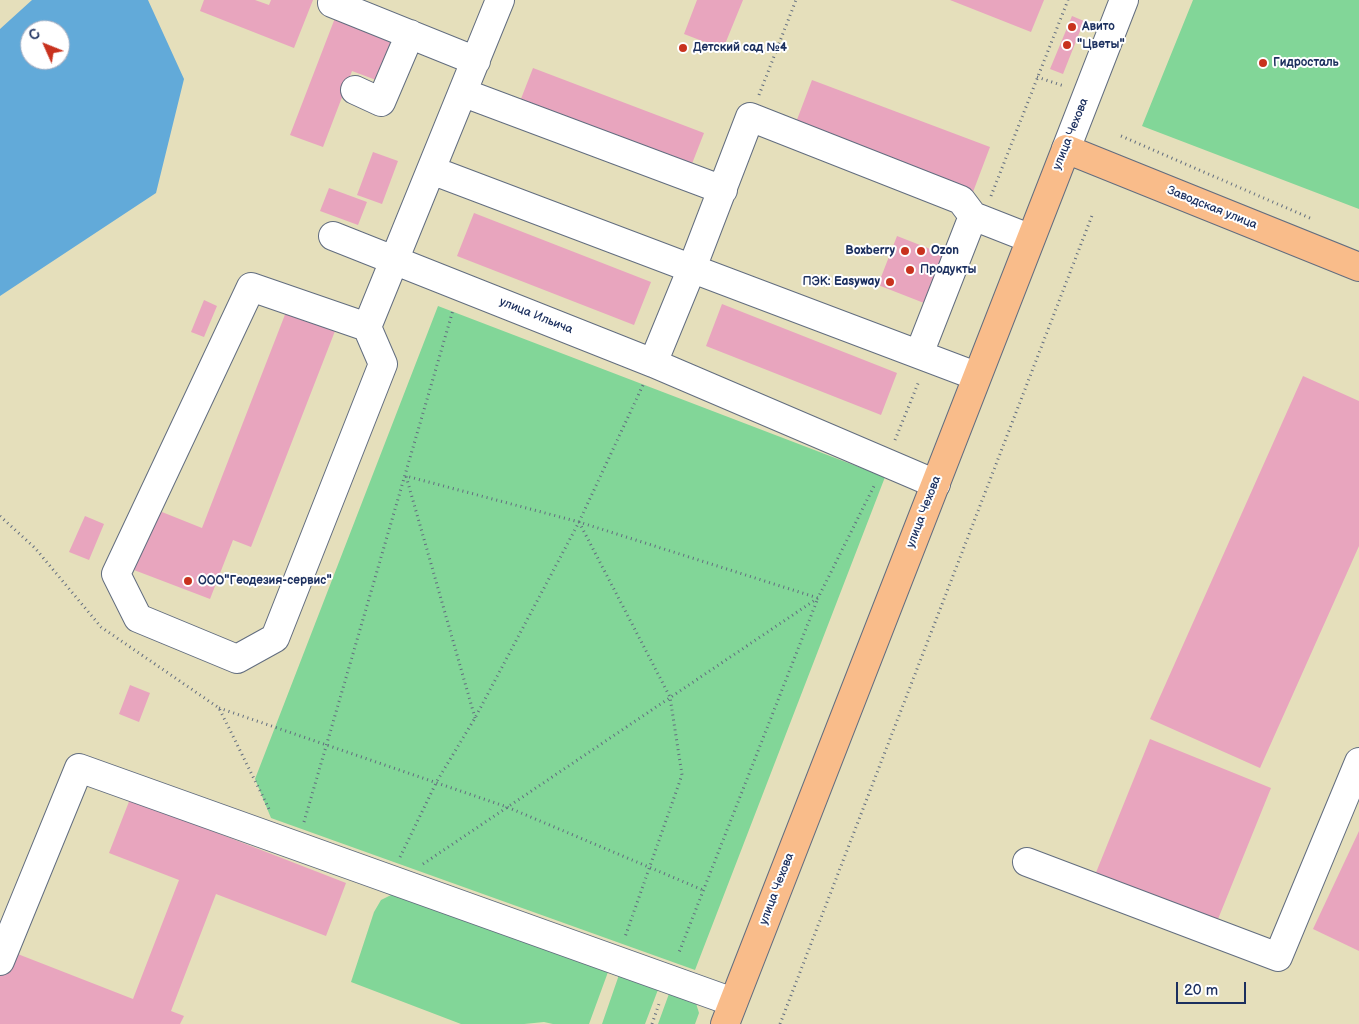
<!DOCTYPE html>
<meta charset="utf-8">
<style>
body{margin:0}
#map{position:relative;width:1359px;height:1024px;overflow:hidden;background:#e5dfbb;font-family:"Balsamiq Sans",sans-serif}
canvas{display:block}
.north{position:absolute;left:20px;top:20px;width:50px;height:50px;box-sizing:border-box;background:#fff;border:1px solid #a4acbf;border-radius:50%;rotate:314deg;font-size:14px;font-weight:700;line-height:20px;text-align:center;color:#1b2f5e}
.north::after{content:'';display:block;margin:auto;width:18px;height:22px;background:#c8321e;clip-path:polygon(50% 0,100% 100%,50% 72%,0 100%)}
.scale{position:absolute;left:1176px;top:982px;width:70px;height:22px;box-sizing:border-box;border:2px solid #1b2f5e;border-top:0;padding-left:6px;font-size:15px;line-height:18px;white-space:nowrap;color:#1b2f5e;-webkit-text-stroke:4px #fff;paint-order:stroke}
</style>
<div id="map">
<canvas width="1359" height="1024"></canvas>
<div class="north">С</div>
<div class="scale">20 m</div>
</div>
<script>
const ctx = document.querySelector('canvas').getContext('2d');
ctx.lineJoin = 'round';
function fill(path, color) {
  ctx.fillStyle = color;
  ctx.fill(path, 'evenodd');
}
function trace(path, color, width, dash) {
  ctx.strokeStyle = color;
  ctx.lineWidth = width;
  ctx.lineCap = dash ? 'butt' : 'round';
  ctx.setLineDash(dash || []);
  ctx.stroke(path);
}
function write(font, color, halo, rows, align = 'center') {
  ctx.font = font + ' "Balsamiq Sans",sans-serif';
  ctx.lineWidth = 4;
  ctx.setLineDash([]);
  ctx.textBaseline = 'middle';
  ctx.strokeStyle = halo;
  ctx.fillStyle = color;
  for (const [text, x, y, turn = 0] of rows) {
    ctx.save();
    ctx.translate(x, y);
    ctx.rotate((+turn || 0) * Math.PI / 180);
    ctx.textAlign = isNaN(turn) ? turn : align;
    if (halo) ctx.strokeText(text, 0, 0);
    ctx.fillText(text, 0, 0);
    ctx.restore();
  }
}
const green = new Path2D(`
 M1193 0H1359V209L1142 126Z
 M438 306 885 477 695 970 271 818 255 779Z
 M393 894 608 972 589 1024H553L544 1022 524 1024H461L351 982 374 912 381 900Z
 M620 972 659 987 645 1024H602Z
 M670 991 695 1000 699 1013 695 1024H658Z`);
const water = new Path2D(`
 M32 0H148L184 79 156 193 0 296V29ZM30 30H60V60H30Z`);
const building = new Path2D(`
 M204 0H255L269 5 271 0H313L294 48 200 11Z
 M697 0H743L723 49 684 34Z
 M950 0H1044L1031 32Z
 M1072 16 1084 21 1063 74 1050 69Z
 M335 18 400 43 384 83 352 71 323 147 290 135Z
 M533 68 704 133 688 174 517 109Z
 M812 80 990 147 973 192 795 125Z
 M373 152 398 161 382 204 357 195Z
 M329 188 367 202 358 225 320 211Z
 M474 213 651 282 634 325 457 256Z
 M897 236 943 254 924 303 878 285Z
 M204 300 217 306 204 337 191 332Z
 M722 304 897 373 881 415 706 346Z
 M286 312 335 331 251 547 233 540 210 599 134 570 157 510 202 528Z
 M1303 376 1359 401V546L1260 768 1150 719Z
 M85 516 104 524 89 560 69 552Z
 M130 685 150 693 139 722 119 714Z
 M1150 739 1271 788 1216 924 1095 875Z
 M130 799 346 883 326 936 216 894 171 1011 184 1016 180 1024H0V976L10 951 133 999 179 880 109 853Z
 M1359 831V951L1313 929Z`);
const path = new Path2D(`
 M1037 77 1064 86
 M759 95 796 0
 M1121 136 1312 219
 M991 196 1068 0
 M895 440 919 381
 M0 516 35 548 101 627 219 708 269 809
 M579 522 670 697 682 775 625 937
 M219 708 507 807 703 890
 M475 718 406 476 579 522 818 598 678 955
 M304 822 453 310
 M400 857 437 781 475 718 579 522 643 385
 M423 864 818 598 875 484
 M652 1024 660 1001
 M780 1024 1093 213`);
const minor = new Path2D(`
 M333 0 332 3 476 61
 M355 90 381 102 410 34
 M464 93 723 190
 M1066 149 1124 0
 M431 170 976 376
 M333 236 653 363 936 484
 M367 327 251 287 116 574 138 618 237 659 275 638 383 364 367 327 500 0
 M919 354 973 216
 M653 363 692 268 750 117 961 200 973 216 1029 238
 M1027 862 1278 957 1359 762
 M0 961 79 768 733 1002`);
const major = new Path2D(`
 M725 1024 1066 149 1359 267`);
const markers = [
 [1072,27,5,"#c8321e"],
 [1067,45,5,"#c8321e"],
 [683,48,5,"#c8321e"],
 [1263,63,5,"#c8321e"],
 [905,251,5,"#c8321e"],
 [921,251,5,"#c8321e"],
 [910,270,5,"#c8321e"],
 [890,282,5,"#c8321e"],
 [188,581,5,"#c8321e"]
];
const poiNames = [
 ["Авито",1082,27],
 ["\"Цветы\"",1077,45],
 ["Детский сад №4",693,48],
 ["Гидросталь",1273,63],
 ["Boxberry",895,251,"right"],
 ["Ozon",931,251],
 ["Продукты",920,270],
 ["ПЭК: Easyway",880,282,"right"],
 ["ООО\"Геодезия-сервис\"",198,581]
];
const streetNames = [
 ["улица Чехова",1071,134,-68],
 ["Заводская улица",1212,208,22],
 ["улица Ильича",536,316,22],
 ["улица Чехова",924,512,-69],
 ["улица Чехова",777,889,-69]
];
fill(green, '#82d698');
fill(water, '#62aad9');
fill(building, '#e8a5be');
trace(minor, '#626d7f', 30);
trace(major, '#626d7f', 30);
trace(path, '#626d7f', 3, [1, 4]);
trace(minor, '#fff', 28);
trace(major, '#f9bc8a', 28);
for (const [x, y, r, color] of markers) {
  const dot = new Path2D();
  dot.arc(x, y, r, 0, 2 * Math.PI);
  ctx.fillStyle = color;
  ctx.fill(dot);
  trace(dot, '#fff', 2);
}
write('bold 12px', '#1b2f5e', '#fff', poiNames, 'left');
write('12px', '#1b2f5e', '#fff', streetNames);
</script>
